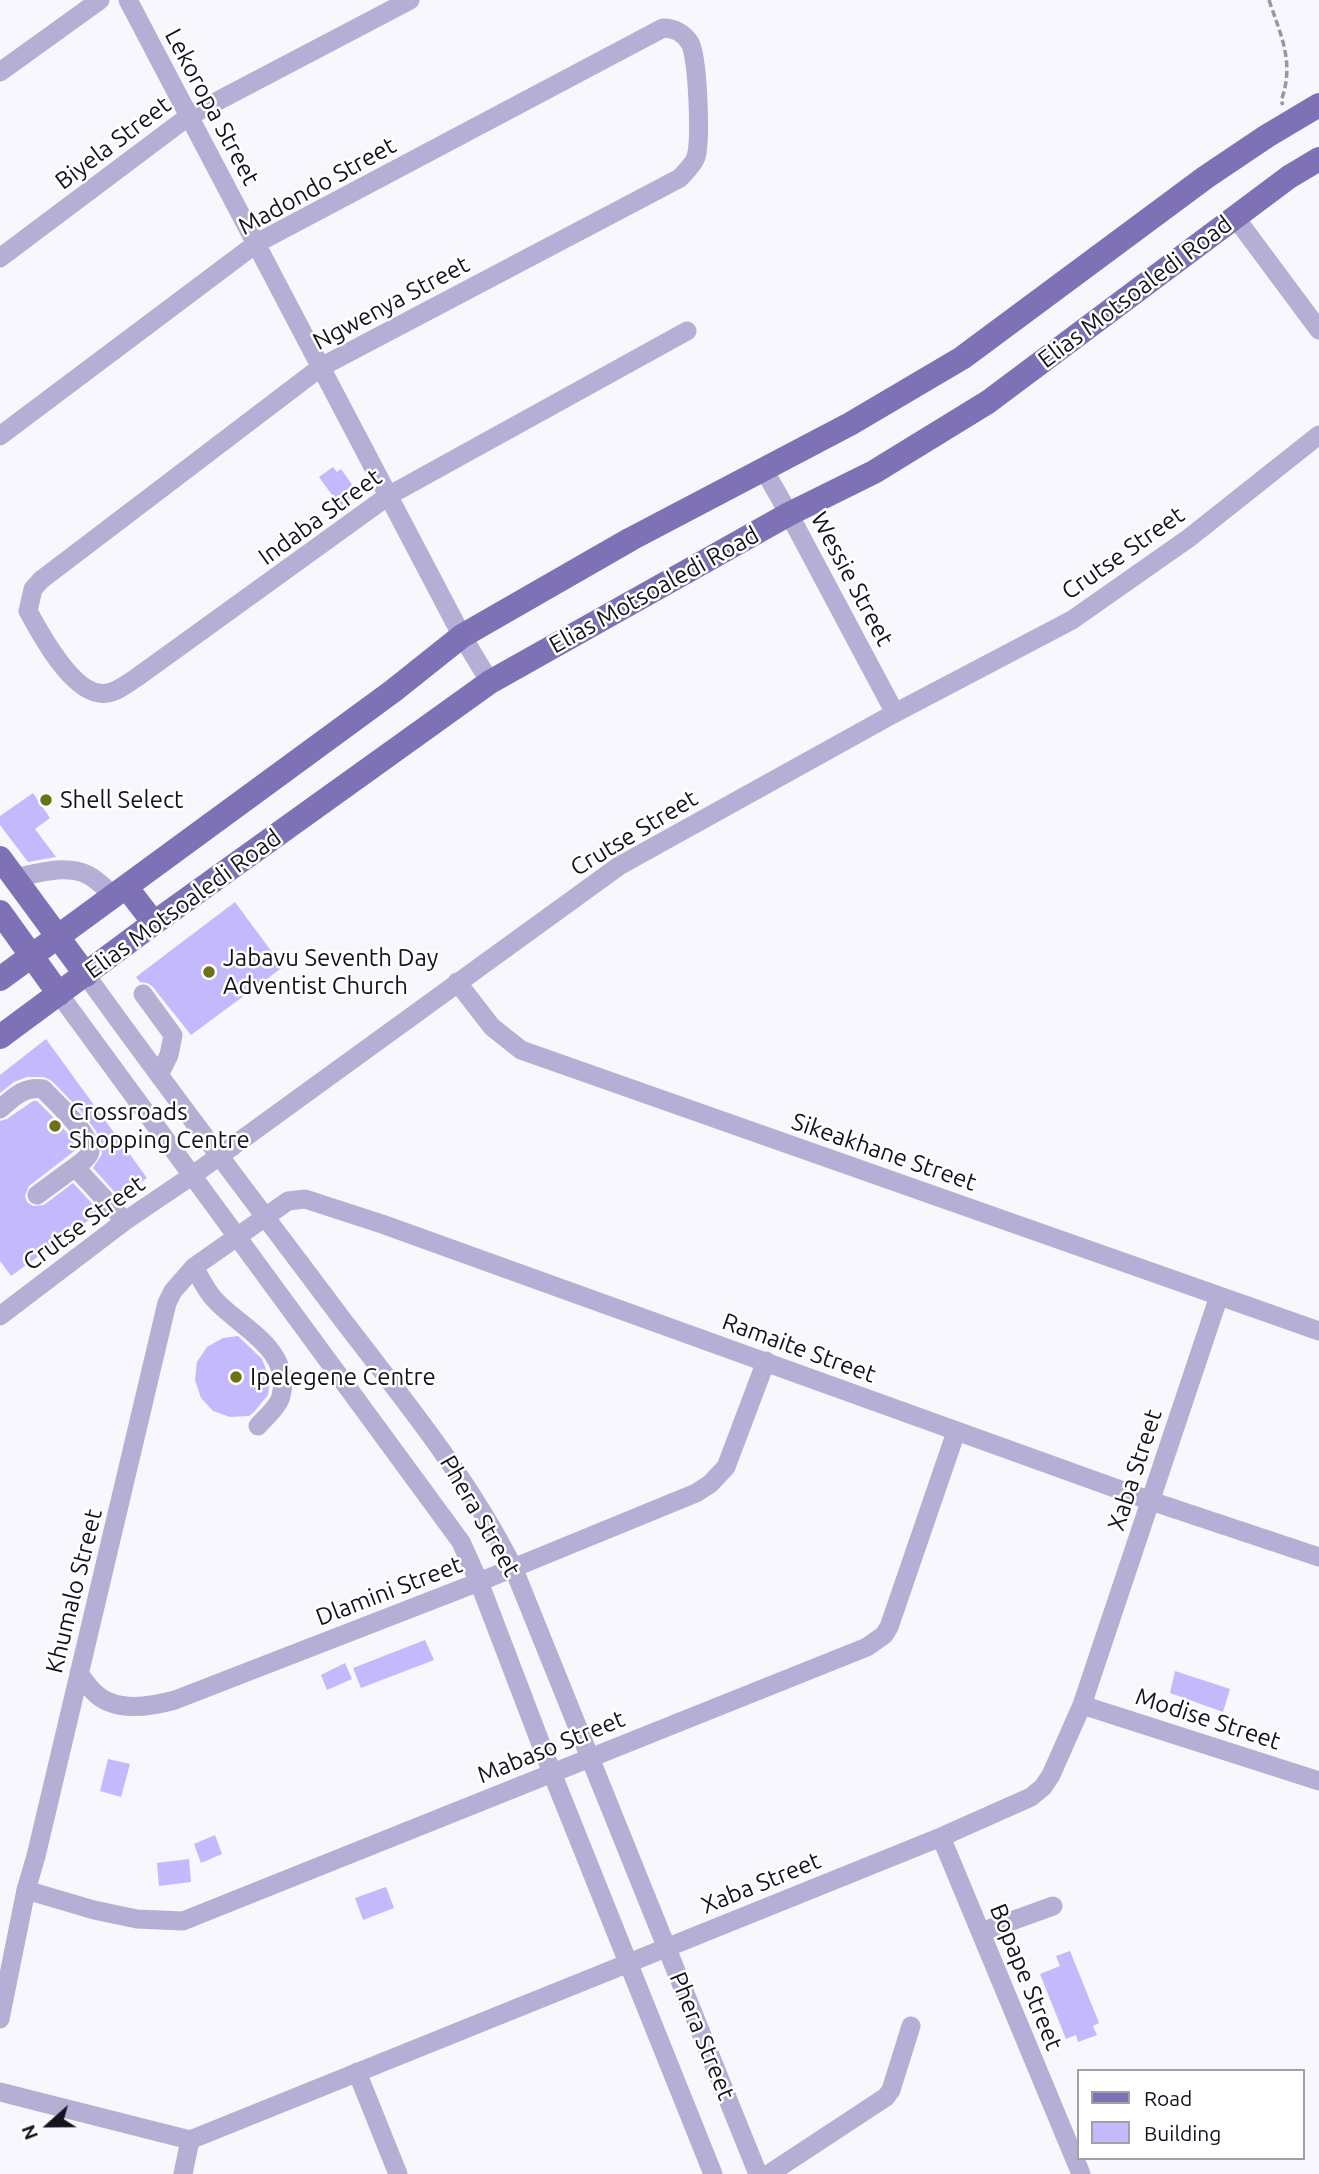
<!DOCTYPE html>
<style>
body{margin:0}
#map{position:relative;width:1319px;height:2174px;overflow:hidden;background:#f7f7fd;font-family:Ubuntu,sans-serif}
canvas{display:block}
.legend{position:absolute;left:1077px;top:2069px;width:228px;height:91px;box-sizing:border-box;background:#fff;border:2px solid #a1a1a5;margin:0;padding:9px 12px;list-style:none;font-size:21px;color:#15131d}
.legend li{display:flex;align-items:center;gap:14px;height:35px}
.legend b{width:35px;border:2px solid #a1a1a5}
.north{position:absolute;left:14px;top:2090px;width:70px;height:70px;-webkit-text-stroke:5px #fff;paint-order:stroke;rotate:249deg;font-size:19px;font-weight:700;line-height:28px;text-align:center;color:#15131d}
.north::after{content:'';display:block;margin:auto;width:24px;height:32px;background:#15131d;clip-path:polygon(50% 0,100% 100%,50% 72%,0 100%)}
</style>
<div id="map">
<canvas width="1319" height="2174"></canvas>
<ul class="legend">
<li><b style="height:9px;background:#7e71b5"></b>Road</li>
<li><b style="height:19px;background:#c4b9fd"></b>Building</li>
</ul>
<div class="north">N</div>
</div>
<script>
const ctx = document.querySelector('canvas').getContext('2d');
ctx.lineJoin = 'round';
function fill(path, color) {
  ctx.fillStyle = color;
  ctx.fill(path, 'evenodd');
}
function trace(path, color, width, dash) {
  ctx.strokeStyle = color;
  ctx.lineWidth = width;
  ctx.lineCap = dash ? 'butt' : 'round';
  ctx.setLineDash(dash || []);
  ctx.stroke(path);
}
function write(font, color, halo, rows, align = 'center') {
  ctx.font = font + ' Ubuntu,sans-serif';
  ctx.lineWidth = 5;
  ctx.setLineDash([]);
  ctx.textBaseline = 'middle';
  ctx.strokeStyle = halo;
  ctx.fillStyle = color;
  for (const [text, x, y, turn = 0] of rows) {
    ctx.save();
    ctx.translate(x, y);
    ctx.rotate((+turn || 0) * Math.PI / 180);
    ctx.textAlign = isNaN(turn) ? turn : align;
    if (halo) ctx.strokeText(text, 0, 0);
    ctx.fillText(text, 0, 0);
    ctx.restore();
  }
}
const building = new Path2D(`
 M333 467 337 472 341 469 355 489 349 494 352 498 340 506 319 477Z
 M33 793 50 818 35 829 56 857 28 862 0 825V816Z
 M235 902 283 967 191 1035 152 986 147 983 140 982 136 977Z
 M46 1039 147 1178 120 1198 93 1168 102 1154 101 1142 96 1131 80 1110 52 1081 44 1077H27L14 1082 0 1093V1075Z
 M33 1101H37L54 1118 69 1135 77 1149 29 1186 25 1196 27 1202 33 1206 44 1205 73 1183 100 1212 11 1276 0 1261V1121L7 1119Z
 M238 1336 262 1359 270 1380 268 1395 254 1412 249 1416 230 1417 213 1411 201 1398 195 1380 197 1362 207 1347 223 1338Z
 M425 1640 434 1660 361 1688 353 1668Z
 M345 1663 352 1679 327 1690 321 1675Z
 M1175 1671 1230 1689 1223 1712 1170 1693Z
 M108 1759 130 1764 121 1797 100 1791Z
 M215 1835 222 1854 201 1863 194 1844Z
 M189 1859 191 1882 159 1886 157 1863Z
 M386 1887 394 1908 363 1920 355 1898Z
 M1070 1951 1099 2023 1093 2026 1097 2035 1078 2042 1076 2035 1066 2039 1040 1974 1060 1966 1056 1956Z`);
const path = new Path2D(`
 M1269 0C1281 36 1295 63 1281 101L1283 105`);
const minor = new Path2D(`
 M128 0 462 636 490 682
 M0 72 100 0
 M1235 217 1319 330
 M0 258 189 116 410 0
 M0 436 257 243 663 28C674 28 684 33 690 43 698 57 701 140 696 157 694 164 685 172 680 178L321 367 41 580 33 589 28 611C41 635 75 699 107 693 117 692 128 683 136 678L388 496 687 331
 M763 468 789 514 895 713
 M15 878C38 873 66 864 88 875 98 880 107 890 115 897
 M86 975C169 1091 256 1204 342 1319 403 1399 467 1476 513 1567L758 2174
 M457 982 492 1027 521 1050 1319 1331
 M59 994 461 1542 479 1582 552 1773 713 2174
 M143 994 173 1035 169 1055 159 1075
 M0 1109C14 1097 24 1086 43 1089 54 1101 92 1135 90 1151 89 1158 81 1162 75 1167L125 1221
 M37 1195 75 1167
 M194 1267C200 1277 206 1290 214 1299 239 1327 293 1349 281 1396 279 1406 265 1418 258 1426
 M0 1316 125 1221 193 1175 619 866 895 713 1072 620 1189 538 1319 435
 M79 1673C83 1679 88 1686 93 1691 113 1713 150 1707 175 1700L479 1582 696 1493 710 1484 726 1467 766 1361
 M1082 1705 1319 1781
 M941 1837 1081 2174
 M26 1890 94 1910 137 1919 183 1921 867 1647 884 1635 889 1627 956 1432
 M981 1932 1053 1906
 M0 2019 26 1890 36 1856 167 1303 173 1291 194 1267 288 1201 305 1199 382 1224 1151 1501 1319 1557
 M357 2072 398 2174
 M0 2092 190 2140 941 1837 1031 1797 1043 1787 1051 1775 1082 1705 1219 1296
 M183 2174 190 2140
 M769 2174 886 2097 891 2090 911 2026`);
const major = new Path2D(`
 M0 858 86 975
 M127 888 154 923
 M0 912 59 994
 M0 979 393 691 462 636 631 539 850 424 962 358 1206 177 1267 136 1319 105
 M0 1037 154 923 490 682 789 514 874 472 988 402 1289 177 1319 159`);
const markers = [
 [46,800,7,"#6d7015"],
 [209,972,7,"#6d7015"],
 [55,1126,7,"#6d7015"],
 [236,1377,7,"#6d7015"]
];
const streetNames = [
 ["Lekoropa Street",212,107,62],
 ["Biyela Street",113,143,-37],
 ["Madondo Street",317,186,-29],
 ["Elias Motsoaledi Road",1135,292,-37],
 ["Ngwenya Street",391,303,-28],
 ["Indaba Street",320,517,-36],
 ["Crutse Street",1123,553,-35],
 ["Wessie Street",852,579,62],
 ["Elias Motsoaledi Road",654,590,-29],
 ["Crutse Street",634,833,-31],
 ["Elias Motsoaledi Road",183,904,-36],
 ["Sikeakhane Street",884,1152,19],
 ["Crutse Street",84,1223,-36],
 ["Ramaite Street",799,1348,20],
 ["Xaba Street",1135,1470,-72],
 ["Phera Street",480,1516,60],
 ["Khumalo Street",74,1591,-76],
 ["Dlamini Street",389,1591,-21],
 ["Modise Street",1208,1719,18],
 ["Mabaso Street",551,1747,-22],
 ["Xaba Street",761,1883,-22],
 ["Bopape Street",1026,1977,68],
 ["Phera Street",702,2036,68]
];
const poiNames = [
 ["Shell Select",60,800],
 ["Jabavu Seventh Day",223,958],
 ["Adventist Church",223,986],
 ["Crossroads",69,1112],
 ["Shopping Centre",69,1140],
 ["Ipelegene Centre",250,1377]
];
fill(building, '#c4b9fd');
trace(path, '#9998a0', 3.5, [7, 3.5]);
trace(minor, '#b5afd5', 19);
trace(major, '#7e71b5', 24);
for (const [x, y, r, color] of markers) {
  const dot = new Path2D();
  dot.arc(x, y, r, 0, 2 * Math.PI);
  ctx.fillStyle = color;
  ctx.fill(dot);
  trace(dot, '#fff', 2.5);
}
write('24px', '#15131d', '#fff', streetNames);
write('24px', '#15131d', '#fff', poiNames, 'left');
</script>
